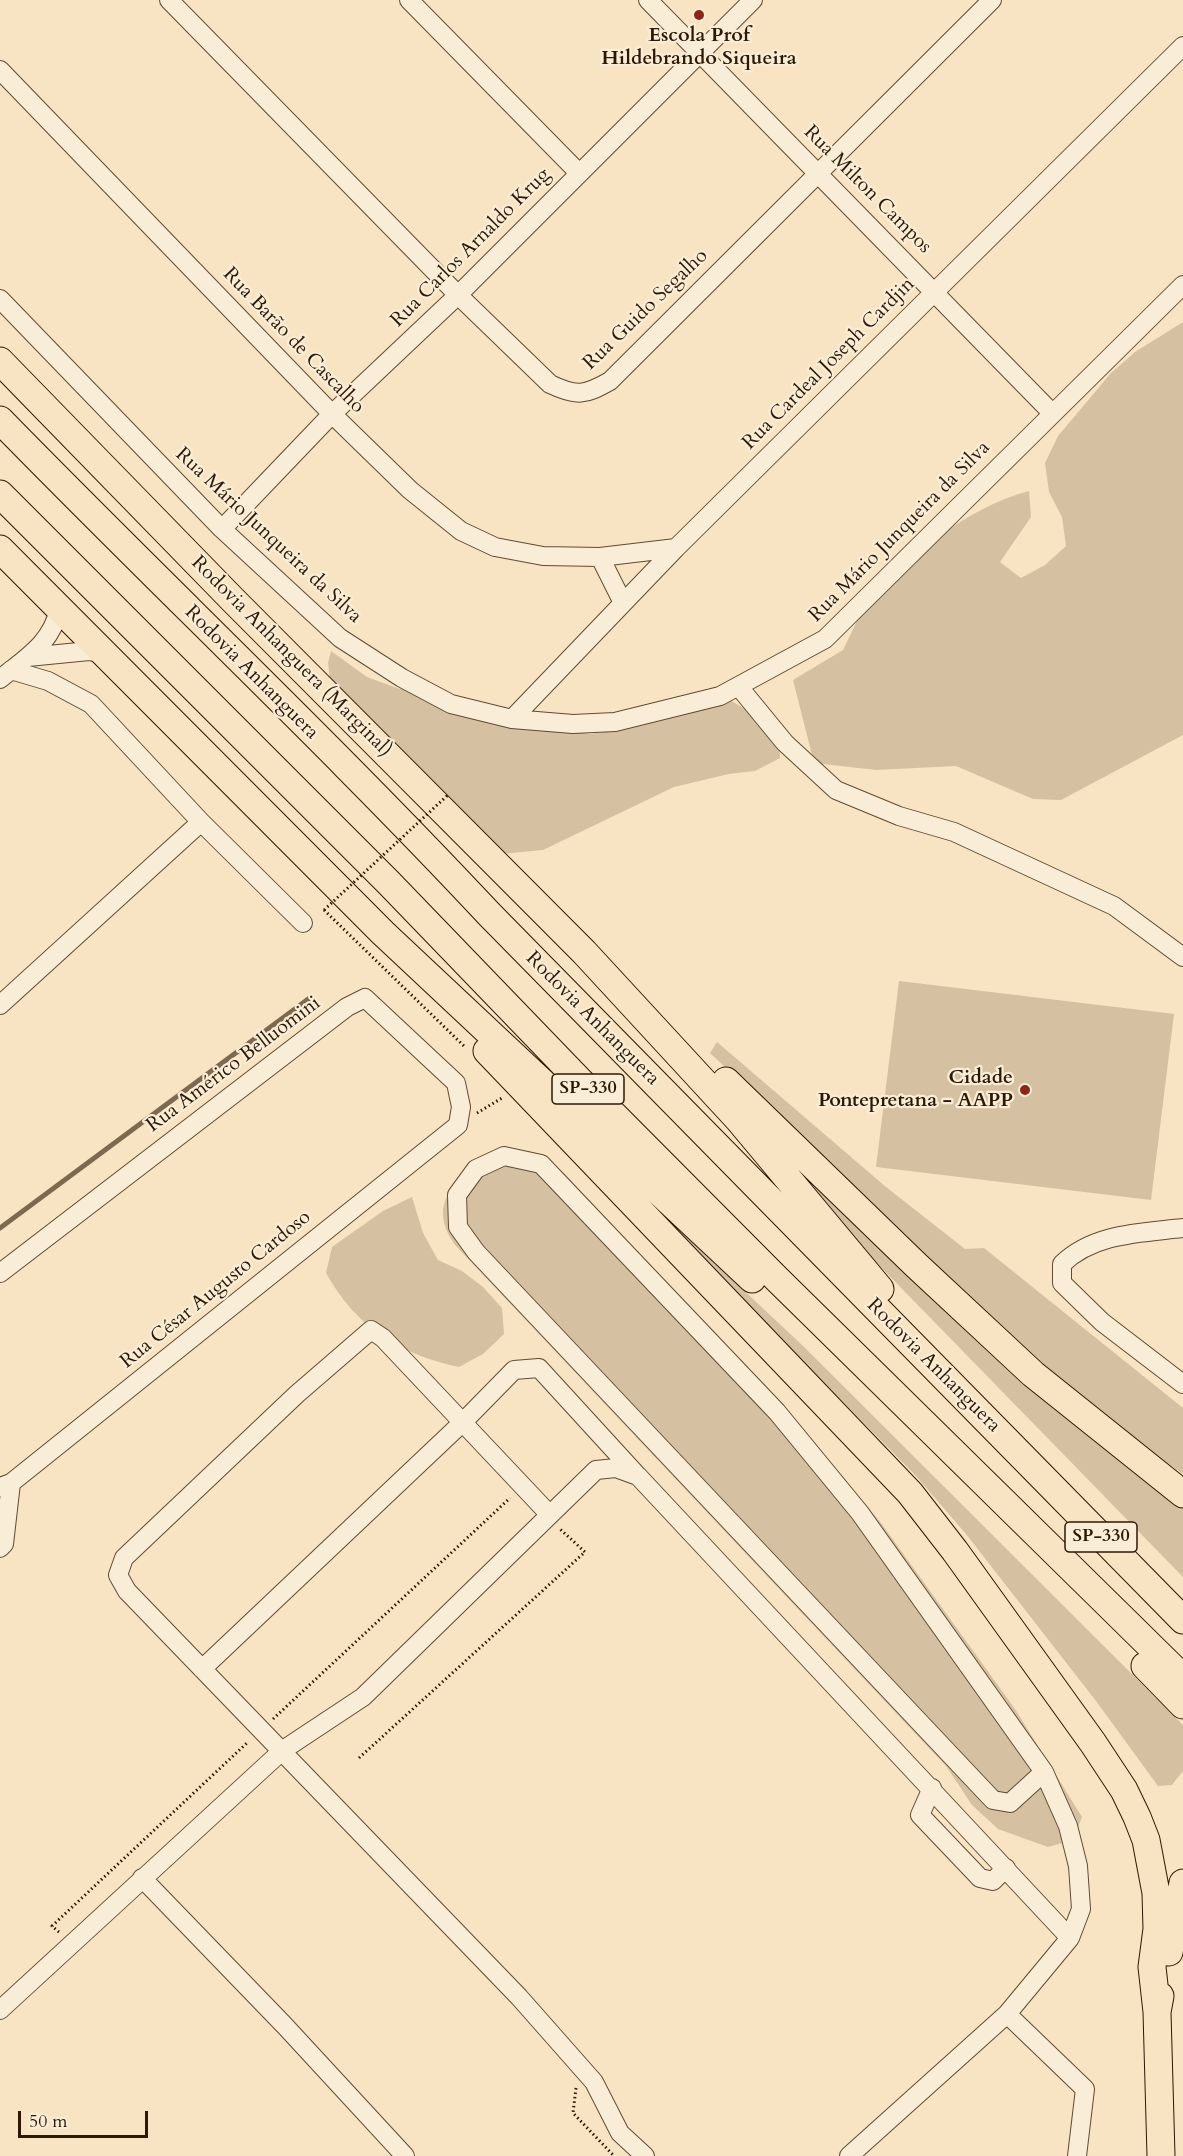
<!DOCTYPE html>
<meta charset="utf-8">
<style>
body{margin:0}
#map{position:relative;width:1183px;height:2156px;overflow:hidden;background:#f8e4c2;font-family:Cardo,serif}
canvas{display:block}
.scale{position:absolute;left:18px;top:2111px;width:130px;height:27px;box-sizing:border-box;border:3px solid #2c1803;border-top:0;padding-left:8px;font-size:18px;line-height:21px;white-space:nowrap;color:#2c1803;-webkit-text-stroke:4px #faedd7;paint-order:stroke}
</style>
<div id="map">
<canvas width="1183" height="2156"></canvas>
<div class="scale">50 m</div>
</div>
<script>
const ctx = document.querySelector('canvas').getContext('2d');
ctx.lineJoin = 'round';
function fill(path, color) {
  ctx.fillStyle = color;
  ctx.fill(path, 'evenodd');
}
function trace(path, color, width, dash) {
  ctx.strokeStyle = color;
  ctx.lineWidth = width;
  ctx.lineCap = dash ? 'butt' : 'round';
  ctx.setLineDash(dash || []);
  ctx.stroke(path);
}
function write(font, color, halo, rows, align = 'center') {
  ctx.font = font + ' Cardo,serif';
  ctx.lineWidth = 4.5;
  ctx.setLineDash([]);
  ctx.textBaseline = 'middle';
  ctx.strokeStyle = halo;
  ctx.fillStyle = color;
  for (const [text, x, y, turn = 0] of rows) {
    ctx.save();
    ctx.translate(x, y);
    ctx.rotate((+turn || 0) * Math.PI / 180);
    ctx.textAlign = isNaN(turn) ? turn : align;
    if (halo) ctx.strokeText(text, 0, 0);
    ctx.fillText(text, 0, 0);
    ctx.restore();
  }
}
const green = new Path2D(`
 M1183 322V735L1061 800 1033 799 956 766 876 770 814 763 793 680 843 650 856 623 862 596C913 556 965 508 1029 491L1031 517 1000 562 1021 578 1045 565 1066 546 1062 517 1049 492 1045 463 1058 436 1111 373 1135 352Z
 M331 651 367 677 397 688 481 706 561 730 590 734 623 729 728 699 757 716 778 732 780 758 755 771 729 774 674 787 543 850 490 855 331 689 328 663Z
 M899 981 1174 1014 1151 1200 876 1167Z
 M717 1042 886 1187 965 1249 984 1248 1183 1408V1474C1085 1406 999 1326 912 1244 845 1180 777 1116 710 1053Z
 M754 1125 1183 1506V1577L871 1257Z
 M499 1148 533 1152 564 1173 801 1427 881 1523 1015 1709 1082 1817 1073 1840 1048 1847 998 1829 972 1805 946 1766 455 1245C449 1236 443 1226 443 1214 442 1188 477 1157 499 1148Z
 M609 1164 801 1344 1183 1725V1771L1172 1785 1158 1786 1096 1701 966 1534 916 1476Z
 M412 1197 423 1233 438 1260 462 1271 483 1287 502 1308 504 1334 483 1354 459 1367C399 1354 356 1327 326 1273L332 1247 383 1211Z`);
const stream = new Path2D(`
 M0 1228 311 997`);
const path = new Path2D(`
 M324 910 465 1047
 M477 1113 502 1098
 M273 1719 510 1498
 M359 1758 585 1552 560 1529
 M59 1932 52 1926 248 1742
 M576 2088 573 2113 614 2156`);
const minor = new Path2D(`
 M169 0 458 295 550 384C577 397 585 395 610 381L992 0
 M409 0 579 173
 M648 0 1052 413
 M0 70 332 414 410 490 461 531 495 547 543 556 600 557 676 548
 M0 299 222 529 340 638 402 678 451 704 512 719 573 724 615 722 720 696 825 639 1183 285
 M222 529 332 414 458 295 753 0
 M600 557 623 603
 M28 657 89 651 105 654
 M11 670 48 681 91 704 201 822 303 923
 M0 679C26 658 53 642 59 608
 M739 687 785 743 836 790 899 816 954 832 1114 906 1183 957
 M512 719 676 548 1183 46
 M0 1005 201 822
 M504 1156 541 1164 777 1412 860 1513 1044 1772 1010 1803 993 1800 476 1252 458 1227 457 1195 476 1169Z
 M1183 1228C1141 1233 1094 1233 1062 1264V1283L1102 1322 1183 1384
 M0 1273 347 1007 365 998 456 1083 461 1107 458 1125 11 1483 0 1487
 M550 1515 383 1338 371 1330 297 1394 124 1558 118 1575 127 1591 519 1997 594 2082 620 2133 645 2156
 M0 1548 4 1544 11 1483
 M202 1669 463 1422 514 1370 539 1368 636 1474
 M1044 1772 1068 1826 1078 1866 1081 1909 1070 1938
 M932 1788 920 1815 980 1878 993 1881 1006 1868
 M142 1878 285 2026 405 2156
 M0 2010 283 1750 363 1697 596 1470 616 1468 638 1476 1070 1938 1007 2014 849 2156
 M1007 2014 1085 2089 1077 2156`);
const highway = new Path2D(`
 M0 361 233 600 584 952 739 1120 880 1289
 M0 420C162 586 332 746 490 915L1183 1620
 M0 494 389 883 580 1081 777 1279 1183 1678
 M0 549 383 933 752 1279
 M487 1051 910 1493 955 1551 1093 1743 1124 1790 1137 1817 1146 1840 1156 1893 1157 1929 1152 1967 1157 2012
 M726 1081 916 1265 1033 1374 1183 1494
 M1145 1666 1183 1705
 M1169 1952 1183 1883
 M1160 1996 1157 2012 1161 2156`);
const pathBridge = new Path2D(`
 M324 910 449 794`);
const markers = [
 [699,15,6,"#8f2418"],
 [1025,1090,6,"#8f2418"]
];
const shields = [
 [588,1089,72],
 [1101,1537,72]
];
const shieldNames = [
 ["SP-330",588,1089],
 ["SP-330",1101,1537]
];
const poiNames = [
 ["Escola Prof",699,36],
 ["Hildebrando Siqueira",699,59],
 ["Cidade",1013,1078,"right"],
 ["Pontepretana - AAPP",1013,1101,"right"]
];
const streetNames = [
 ["Rua Milton Campos",867,190,45],
 ["Rua Carlos Arnaldo Krug",471,248,-45],
 ["Rua Guido Segalho",646,310,-44],
 ["Rua Barão de Cascalho",293,341,46],
 ["Rua Cardeal Joseph Cardjin",829,364,-45],
 ["Rua Mário Junqueira da Silva",900,532,-45],
 ["Rua Mário Junqueira da Silva",268,536,43],
 ["Rodovia Anhanguera (Marginal)",291,657,45],
 ["Rodovia Anhanguera",251,673,45],
 ["Rodovia Anhanguera",592,1019,45],
 ["Rua Américo Belluomini",234,1065,-37],
 ["Rua César Augusto Cardoso",216,1290,-39],
 ["Rodovia Anhanguera",933,1366,45]
];
fill(green, '#d5c1a2');
trace(stream, '#7d694f', 5);
trace(minor, '#5f4b33', 20);
trace(highway, '#2c1803', 29);
trace(path, '#2c1803', 3, [1.5, 3]);
trace(minor, '#faedd7', 18);
trace(highway, '#f8e4c2', 27);
trace(pathBridge, '#2c1803', 3, [1.5, 3]);
for (const [x, y, r, color] of markers) {
  const dot = new Path2D();
  dot.arc(x, y, r, 0, 2 * Math.PI);
  ctx.fillStyle = color;
  ctx.fill(dot);
  trace(dot, '#faedd7', 2);
}
for (const [x, y, w] of shields) {
  const box = new Path2D();
  box.roundRect(x - w / 2, y - 15, w, 30, 4.5);
  ctx.fillStyle = '#faedd7';
  ctx.fill(box);
  trace(box, '#2c1803', 1.5);
}
write('bold 18px', '#2c1803', null, shieldNames);
write('bold 20px', '#2c1803', '#faedd7', poiNames);
write('20px', '#2c1803', '#faedd7', streetNames);
</script>
